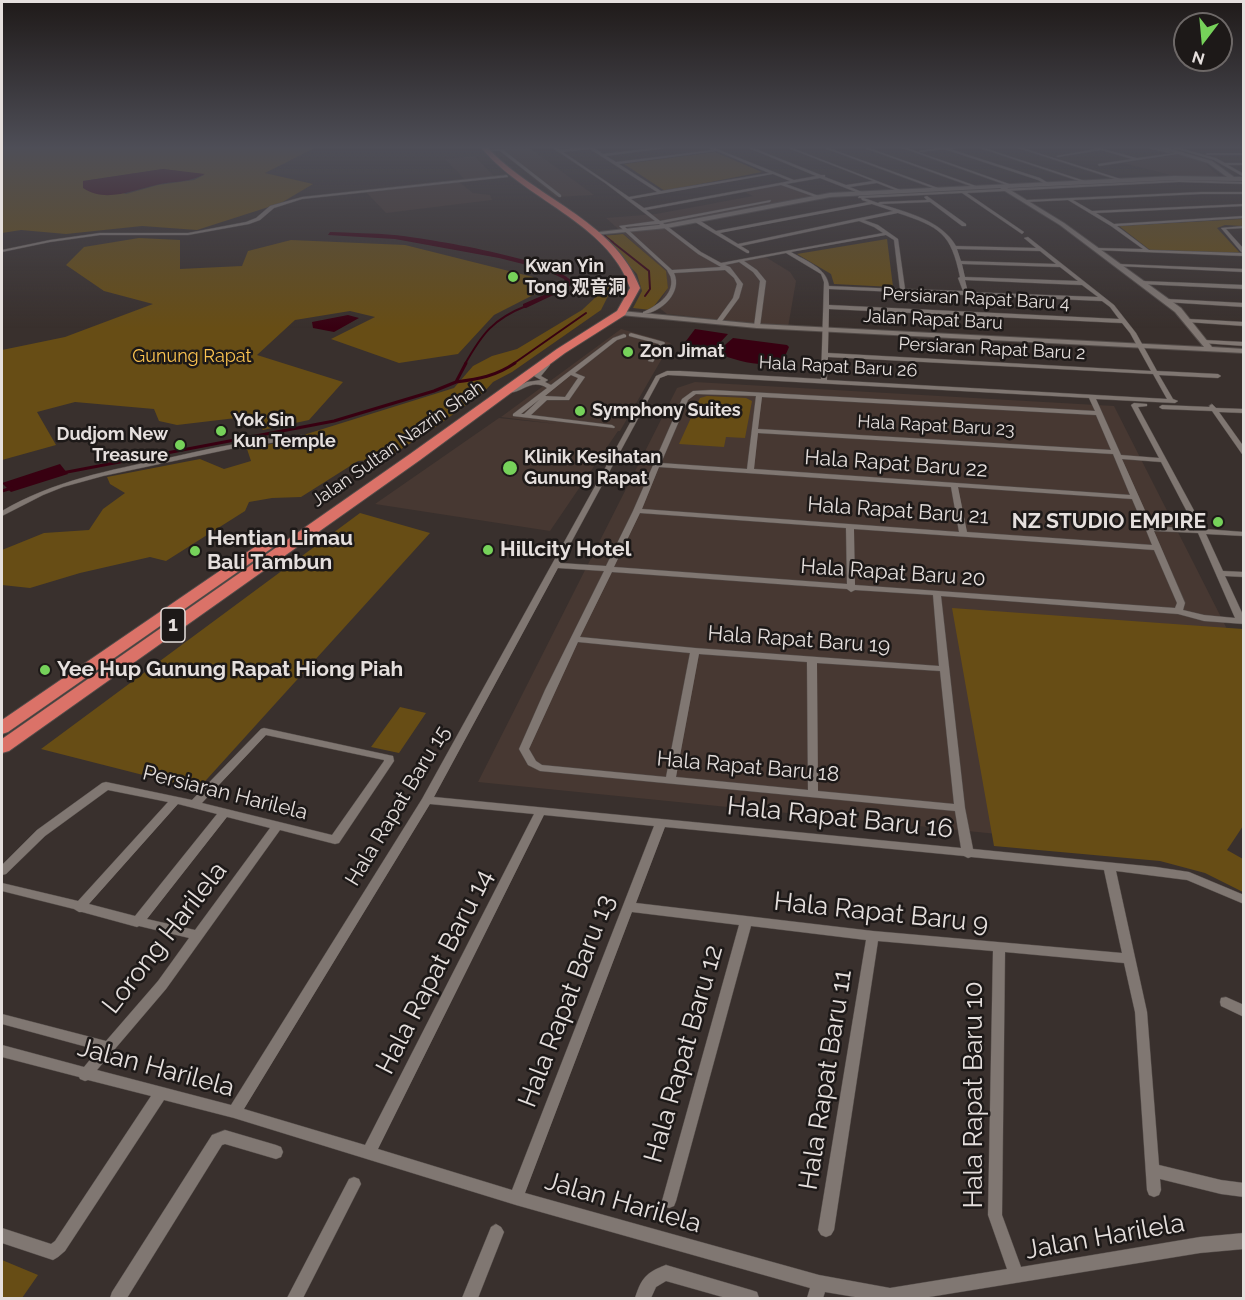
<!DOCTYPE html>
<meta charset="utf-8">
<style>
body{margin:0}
#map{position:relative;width:1245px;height:1300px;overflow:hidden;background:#39302d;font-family:Raleway,sans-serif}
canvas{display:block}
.frame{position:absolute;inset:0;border:3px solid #e5dfdd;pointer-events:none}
.north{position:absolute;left:1173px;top:12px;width:60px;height:60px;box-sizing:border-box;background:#1d1918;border:2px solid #6d6867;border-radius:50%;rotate:196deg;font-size:16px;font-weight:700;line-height:24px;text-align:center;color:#e5dfdd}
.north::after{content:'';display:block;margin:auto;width:21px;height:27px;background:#76d25a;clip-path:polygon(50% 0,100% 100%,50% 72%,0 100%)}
</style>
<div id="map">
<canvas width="1245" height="1300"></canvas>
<div class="frame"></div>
<div class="north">N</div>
</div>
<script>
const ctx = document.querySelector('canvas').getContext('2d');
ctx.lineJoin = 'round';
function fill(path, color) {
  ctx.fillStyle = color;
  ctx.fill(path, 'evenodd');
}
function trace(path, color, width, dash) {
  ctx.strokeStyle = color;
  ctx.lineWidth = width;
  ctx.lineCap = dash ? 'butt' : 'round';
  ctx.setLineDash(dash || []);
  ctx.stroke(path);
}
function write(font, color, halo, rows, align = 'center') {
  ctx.font = font + ' Raleway,"Noto Sans SC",sans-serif';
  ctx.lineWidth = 5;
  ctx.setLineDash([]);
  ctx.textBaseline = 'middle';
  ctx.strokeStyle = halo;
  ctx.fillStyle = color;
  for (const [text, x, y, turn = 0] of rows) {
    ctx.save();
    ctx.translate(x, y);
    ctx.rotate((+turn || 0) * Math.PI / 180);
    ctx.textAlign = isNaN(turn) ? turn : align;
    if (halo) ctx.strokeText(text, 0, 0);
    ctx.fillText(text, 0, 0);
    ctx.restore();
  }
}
const built = new Path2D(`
 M527 146 594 195 556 197 497 149Z
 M1180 154 1205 163 1220 177 1174 176 1123 163Z
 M474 156 496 178 466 181 445 159Z
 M459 182 473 193 490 195 492 200 386 213 366 192Z
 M780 184 819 198 667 226 698 254 724 263 764 256 790 272 796 281 788 327 667 314 657 306 668 288 665 271 606 218 656 214 753 196 743 191Z
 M621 329 671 343 620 431H618L550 531 375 504 499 418 557 424 501 417Z
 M695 382 1114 406 1226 627 1197 854 478 782 677 388Z`);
const green = new Path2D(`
 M2 146H319L265 173 313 184 281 203 197 230 142 226 66 234 21 230 2 233ZM163 169 204 175 194 180 158 185 126 194 83 181Z
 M715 152 762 172 665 191 624 164Z
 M1243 219V226L1225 225 1217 228 1240 253 1150 250 1119 226Z
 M623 234 666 271 668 288 651 310 633 308 642 291 637 274 601 236Z
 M139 238 180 240V269L242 266 248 251 291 240 405 245 533 277 541 291 494 315 458 354 399 363 331 339 375 317 350 311 295 320 257 355 343 382 309 420 263 430 253 416 177 425 159 421 154 409 75 402 37 412 56 445 2 460V350L65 337 153 304 104 291 66 265 84 247Z
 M887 239 893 287 834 284 831 274 797 254Z
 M606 281 614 284 601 310 512 372 493 382 484 392 430 431 385 459 358 461 301 497 272 498 249 502 245 511 166 561 150 557 80 573 30 588 2 585V550L44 533 89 530 103 509 125 493 110 484 107 477 200 459 224 469 251 461 247 449 281 442 454 388 473 366 492 356 517 349 582 310 597 296Z
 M707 396 746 398 752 401 745 438 726 437 724 447 679 444 700 398Z
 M360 513 430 533 198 789 41 749Z
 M952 608 1243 629V826L1227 850 1243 859V892L1205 873 1160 861 994 846Z
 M400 707 426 713 399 753 371 747Z
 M2 1260 38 1275 22 1298H2Z`);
const water = new Path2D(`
 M163 169 205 174C190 182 176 181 160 184 135 189 106 204 83 188V181Z
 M348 315 359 318 334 332 313 328 312 322Z
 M695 329 728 334 717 346 698 348 686 344V341Z
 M733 338 787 345 789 347 783 361C766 369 735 361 718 353V351Z
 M60 464 68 474 11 492 2 483Z`);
const streamFar2 = new Path2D(`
 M604 235 613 242`);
const streamFar1 = new Path2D(`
 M611 241 649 271 650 289 645 296
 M465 364C482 334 493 319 526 306
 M513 364 586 313`);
const stream = new Path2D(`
 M456 382C479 379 496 376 515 363
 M62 473 334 421 434 391 456 382 466 363
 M2 491 12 488`);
const canal = new Path2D(`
 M330 232C351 233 373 233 394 235 425 238 560 260 573 283L566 289 526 308H523V304L562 287 566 283 564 279 543 269 499 258 395 239 328 235Z`);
const street = new Path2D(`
 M550 146H554L560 150 590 146H606L594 148 603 154 672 146H680L606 156 616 162 713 150 710 148 712 147 794 180 816 176 744 146H748L821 175H825V177L846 185 873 181 783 146H787L903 191 900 192 877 183 850 187 862 192 861 194 820 178 786 184 819 196 818 198 781 185 646 210 660 221 771 200 770 202 663 223 701 252 721 263 883 233 874 227 859 221 741 246 749 251V253H747L695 222V220H699L716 231 868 202 862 200 861 198H858L859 196 1179 180 1244 182V184L1179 182 967 193 1024 232 1022 234 962 193 864 198 878 203 880 202 927 200 924 197 927 196 966 224V226H962L930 202 881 204C908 213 941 220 956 246L1036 248 1024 238 1028 237 1114 305 1136 333 1157 371 1218 374 1221 376 1218 378 1159 375 1173 399 1178 401 1175 403 1096 399 1121 455 1159 458 1131 405 1134 403 1147 404V406L1138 407 1204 529 1244 532V536L1206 534 1223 571 1244 572V577L1225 576 1244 617V624L1204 621 1178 614 941 596 965 808 973 849 1156 867 1189 872 1244 895V904L1187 880 1116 871 1147 1012 1159 1165 1221 1180 1244 1183V1197L1221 1194 1160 1179 1161 1190 1159 1195 1154 1197 1149 1195 1147 1190 1135 1012 1124 963 1005 952 1002 1215 1021 1267 1200 1237 1244 1233V1249L1200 1253 923 1298H861L825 1292 823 1298H807L810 1288 516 1205 234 1118 164 1100 65 1251 58 1257 53 1260 2 1243V1228L51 1244 55 1241 151 1096 88 1080 85 1081 80 1079 79 1077 2 1057V1045L84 1067 98 1050 2 1024V1014L106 1041 158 981 189 938 139 926 137 927 82 912H79L74 909 2 891V883L78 901 168 802 108 790 45 836 6 874 2 875V865L37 830 102 783 106 782 192 800 261 729 264 728 393 756 394 761 339 843 335 844 280 830 166 989 97 1070 231 1105 422 799 656 376 667 371H680L821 379 824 282 821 274 786 253 744 261 757 270 766 281 760 326 757 328 754 326 760 281 753 272 739 262 725 265 730 267 743 284 739 298 720 324 715 323 733 298 737 284 734 278 725 270 674 273C683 292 661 313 643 314V312C655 307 674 295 671 279 671 276 668 273 667 270L619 226 655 221 605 183ZM590 149 657 192 629 197 563 152ZM717 151 769 173 661 191 619 164ZM773 174 790 181 644 208 631 199ZM872 204 893 211 738 244 720 233ZM898 213C940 227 951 233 960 277L958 278 963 291 905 289 898 239 878 225 864 220ZM659 224 698 254 721 267 672 270 625 227ZM886 235 894 240 900 289 829 286C827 268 806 261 791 252ZM957 249 1040 251 1056 264 961 261ZM962 264 1060 267 1078 281 965 277ZM965 280 1082 285 1098 297 968 292ZM829 289 1102 301 1110 307 1119 319 829 305ZM829 309 1122 323 1130 333 1151 371 828 353ZM828 357 1153 374 1167 399 827 380ZM668 375 1089 398 1095 411 712 390 693 391 682 399 633 511 606 566 560 563 660 378ZM696 394 756 396 747 469 661 463 688 400ZM762 397 1096 415 1111 450 758 429ZM758 433 1113 454 1130 495 754 469ZM1122 459 1161 462 1196 529 1152 526ZM659 467 951 487 959 532 642 509ZM958 487 1132 499 1144 527 1143 528 1146 530 1152 545 967 532ZM640 513 846 528 847 584 614 567ZM854 529 1154 550 1177 603 1175 608 855 585ZM1154 531 1198 533 1235 618 1204 615 1183 610 1185 603ZM558 568 604 571 545 690 519 749 528 765 540 771 955 811 961 848 434 797ZM612 572 847 589 851 592 855 590 933 595 939 666 695 648 580 637ZM578 642 690 653 666 777 542 765 536 761 529 749ZM699 654 807 662 808 790 676 777ZM817 663 940 671 954 804 818 791ZM266 735 384 760V761L332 835 202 803ZM178 804 217 814 135 916 89 904ZM430 804 534 814 365 1145 244 1109ZM544 815 654 826 512 1190 378 1149ZM227 817 270 828 195 930 147 919ZM665 827 964 856 968 858 971 857 1104 870 1122 953 873 931 636 903ZM632 912 739 925 662 1201 664 1206 669 1208 674 1206 676 1201 751 926 866 940 818 1230 821 1235 826 1237 831 1235 834 1230 878 941 993 951 988 1215 1007 1269 890 1288 819 1275 525 1193Z
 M819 146H823L941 189 938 190Z
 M859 146H863L979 187 976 188Z
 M897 146H901L1015 186 1012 187Z
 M965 146 950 149 1040 178 1050 184 1047 185 1038 180 944 149 921 152 919 151 944 147Z
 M974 146H978L1088 182 1085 183Z
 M1012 146H1016L1124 180 1121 181Z
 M1087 146H1092L1137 158 1182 152 1184 153 1099 166 1098 164 1132 159 1101 150 1058 157 1056 156 1097 149Z
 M1141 146H1146L1171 152 1169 153Z
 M1167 146H1172L1216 158 1225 163H1244V165H1228L1244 174V177L1214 160Z
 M1239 146H1244V148Z
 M502 149 561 195V197H559L500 151H485Z
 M1207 153H1244V155H1206Z
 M507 175 508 177 302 199 274 208 260 220 249 224 188 235H100L50 242 2 252V250L50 240 100 233H188L246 222 256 218 270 206 302 197Z
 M1201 192H1244V194H1201L1073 200 1092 211 1244 204V206L1096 213 1114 224 1244 216V218L1117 226 1149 250 1242 253 1221 228 1244 226V228L1226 229 1244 249V256L1094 250V249L1096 248 1143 249 1111 226 1068 200 1027 202 1025 201 1027 200Z
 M1118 264 1244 269V272L1116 266V265Z
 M1142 281 1244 285V289L1140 284 1139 283Z
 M1167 299 1244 303V307L1165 302V300Z
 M1189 319 1244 322V326L1187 322V320Z
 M631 333 664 342 665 343 653 362 648 361 659 344 629 336V334Z
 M624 334 626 335V337L617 340 575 373 585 377 569 400H547L531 415 612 425 615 427 614 428 513 416V414L547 388C530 377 520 396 506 392L527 382 541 380 534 376 544 365 545 361H549L550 365 541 376 548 380 545 382 551 385 613 338ZM571 375 578 378 565 397 545 396ZM540 399 524 414H521Z
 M1204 340 1244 342V346L1202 343V341Z
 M1212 404 1216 408 1244 409V413L1219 412 1244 447V455L1242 454 1212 411 1162 409 1159 407 1162 405 1210 407 1209 406Z
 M304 435 307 437 306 438 235 448 103 476 63 487 43 495 2 516V511C53 481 110 470 168 458 213 448 258 438 304 435Z
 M1226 997 1244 1005V1017L1221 1006 1220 1002 1221 998Z
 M225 1130 276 1145 281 1147 283 1152 281 1157 276 1159 225 1144 222 1145 127 1298H110L112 1292 212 1135Z
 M354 1177 359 1179 361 1184 303 1298H287L349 1179Z
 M496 1224 501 1227 504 1232 478 1298H462L491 1227Z
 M666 1265 751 1290 757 1292 759 1298H726L666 1281 656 1287 651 1298H635C641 1279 646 1272 666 1265Z`);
const secondary = new Path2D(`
 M1153 146H1159L1212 161 1234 177H1244V181L1174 180 1007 188 1064 223 1181 308 1212 347 1244 349V353L757 328 621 315 617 313 621 311 757 324 1204 347 1175 312 1060 225 1000 188 830 197 667 228 594 235 591 233 667 224 830 193 1174 176 1227 177 1208 163Z`);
const highway = new Path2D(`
 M480 146H486C532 197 615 220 640 288L625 315 565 353 420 460 9 751 2 753V739L410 454 557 349 617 311 630 288C608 222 522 199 480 146Z
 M267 541 274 545 272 548 8 732 2 734V720L262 542Z`);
const markers = [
 [513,277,6,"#76d25a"],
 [628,352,6,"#76d25a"],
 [580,411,6,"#76d25a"],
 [221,431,6,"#76d25a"],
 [180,445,6,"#76d25a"],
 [510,468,8,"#76d25a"],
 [1218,522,6,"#76d25a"],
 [488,550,6,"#76d25a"],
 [195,551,6,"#76d25a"],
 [45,670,6,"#76d25a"]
];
const farPoinames = [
 ["Kwan Yin",525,267],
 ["Tong 观音洞",525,288],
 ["Zon Jimat",640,352],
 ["Symphony Suites",592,411],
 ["Yok Sin",233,421],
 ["Kun Temple",233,442],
 ["Dudjom New",168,435,"right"],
 ["Treasure",168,456,"right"],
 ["Klinik Kesihatan",524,458],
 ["Gunung Rapat",524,479]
];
const farStreetnames = [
 ["Persiaran Rapat Baru 4",976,299,3],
 ["Jalan Rapat Baru",933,320,3],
 ["Persiaran Rapat Baru 2",992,349,3],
 ["Hala Rapat Baru 26",838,367,3],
 ["Hala Rapat Baru 23",936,426,3],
 ["Jalan Sultan Nazrin Shah",398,444,-35]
];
const farParknames = [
 ["Gunung Rapat",192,357]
];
const shields = [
 [173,625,24]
];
const shieldNames = [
 ["1",173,625]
];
const streetNames = [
 ["Hala Rapat Baru 22",896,464,4],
 ["Hala Rapat Baru 21",898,511,4],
 ["Hala Rapat Baru 20",893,573,4],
 ["Hala Rapat Baru 19",799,640,4],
 ["Hala Rapat Baru 18",748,767,5],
 ["Persiaran Harilela",225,793,14],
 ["Hala Rapat Baru 15",398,806,-59]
];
const poiNames = [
 ["NZ STUDIO EMPIRE",1206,522,"right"],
 ["Hentian Limau",207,539],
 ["Bali Tambun",207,563],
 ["Hillcity Hotel",500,550],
 ["Yee Hup Gunung Rapat Hiong Piah",57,670]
];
const nearStreetnames = [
 ["Hala Rapat Baru 16",840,818,6],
 ["Hala Rapat Baru 9",881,913,6],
 ["Lorong Harilela",165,938,-52],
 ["Hala Rapat Baru 14",435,972,-63],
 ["Hala Rapat Baru 13",567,1001,-69],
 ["Hala Rapat Baru 12",684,1054,-74],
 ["Jalan Harilela",156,1068,15],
 ["Hala Rapat Baru 11",826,1080,-81],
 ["Hala Rapat Baru 10",974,1095,-90],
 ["Jalan Harilela",623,1203,16],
 ["Jalan Harilela",1105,1237,-10]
];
fill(built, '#473832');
fill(green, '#674d15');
fill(water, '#380011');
trace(streamFar2, '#380011', 1.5);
trace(streamFar1, '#380011', 2);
trace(stream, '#380011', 3);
fill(canal, '#380011');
trace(street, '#534c49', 1);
trace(secondary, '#534c49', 2);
trace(highway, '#534c49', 2);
fill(street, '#807772');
fill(secondary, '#807772');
fill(highway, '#db7268');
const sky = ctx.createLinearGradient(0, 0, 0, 328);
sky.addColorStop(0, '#1f1a19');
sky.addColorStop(0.45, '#4e4e57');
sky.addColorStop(1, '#4e4e5700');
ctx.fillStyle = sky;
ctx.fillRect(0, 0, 1245, 328);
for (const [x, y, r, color] of markers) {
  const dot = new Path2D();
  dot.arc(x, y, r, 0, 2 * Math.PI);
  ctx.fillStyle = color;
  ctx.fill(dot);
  trace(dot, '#1d1918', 2);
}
write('bold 18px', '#e5dfdd', '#1d1918', farPoinames, 'left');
write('18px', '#e5dfdd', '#1d1918', farStreetnames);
write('18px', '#fbc350', '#1d1918', farParknames);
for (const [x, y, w] of shields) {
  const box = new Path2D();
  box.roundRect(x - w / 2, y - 17, w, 34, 4.5);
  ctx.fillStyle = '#1d1918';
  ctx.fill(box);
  trace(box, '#e5dfdd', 1.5);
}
write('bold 20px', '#e5dfdd', null, shieldNames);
write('21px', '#e5dfdd', '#1d1918', streetNames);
write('bold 21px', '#e5dfdd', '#1d1918', poiNames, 'left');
write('26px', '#e5dfdd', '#1d1918', nearStreetnames);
</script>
